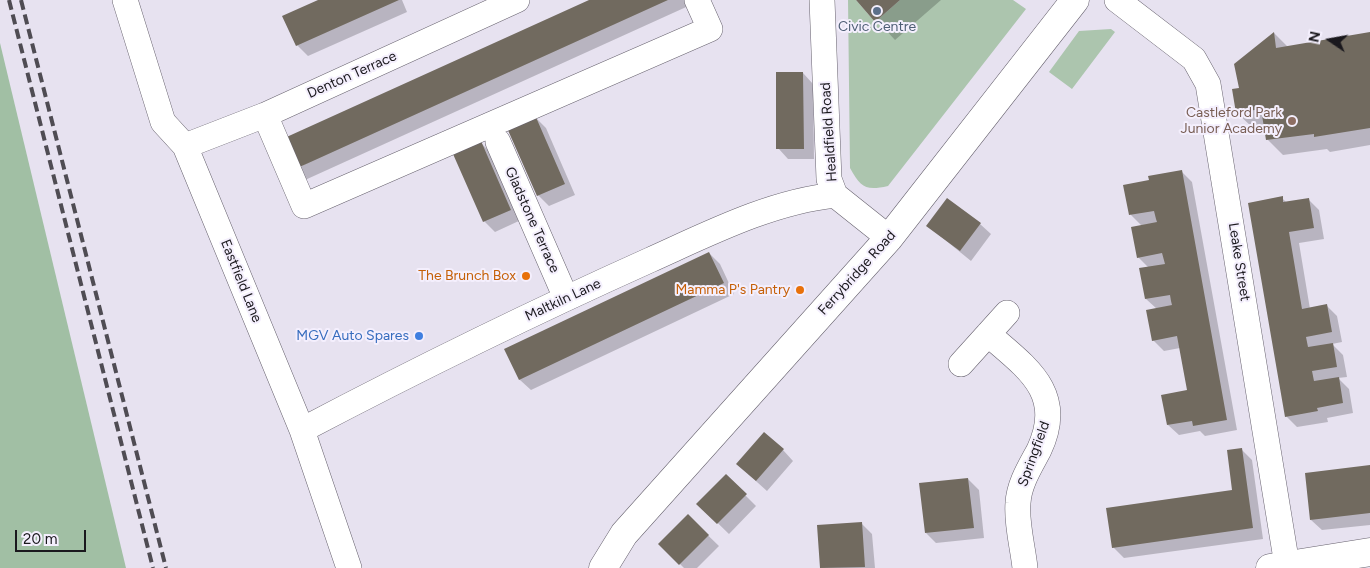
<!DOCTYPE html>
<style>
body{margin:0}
#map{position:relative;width:1370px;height:568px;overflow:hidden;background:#e7e2f0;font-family:Figtree,sans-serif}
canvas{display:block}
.north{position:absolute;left:1305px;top:15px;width:50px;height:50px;-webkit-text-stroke:4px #f4effd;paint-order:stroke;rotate:282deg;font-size:14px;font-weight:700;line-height:20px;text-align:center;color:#1a181d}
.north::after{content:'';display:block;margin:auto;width:18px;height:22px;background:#1a181d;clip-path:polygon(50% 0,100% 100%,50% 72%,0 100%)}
.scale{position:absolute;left:15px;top:530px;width:71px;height:22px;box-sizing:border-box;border:2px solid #1a181d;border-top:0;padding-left:6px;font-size:15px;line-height:18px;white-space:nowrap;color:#1a181d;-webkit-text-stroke:4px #f4effd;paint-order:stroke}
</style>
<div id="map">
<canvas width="1370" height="568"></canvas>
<div class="north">N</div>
<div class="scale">20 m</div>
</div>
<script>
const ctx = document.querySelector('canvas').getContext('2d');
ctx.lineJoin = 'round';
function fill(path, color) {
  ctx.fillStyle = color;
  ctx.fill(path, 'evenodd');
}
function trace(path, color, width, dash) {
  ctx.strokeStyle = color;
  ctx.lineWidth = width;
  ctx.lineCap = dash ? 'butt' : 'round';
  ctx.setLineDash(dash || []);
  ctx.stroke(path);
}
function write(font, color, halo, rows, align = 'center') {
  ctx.font = font + ' Figtree,sans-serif';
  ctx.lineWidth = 4;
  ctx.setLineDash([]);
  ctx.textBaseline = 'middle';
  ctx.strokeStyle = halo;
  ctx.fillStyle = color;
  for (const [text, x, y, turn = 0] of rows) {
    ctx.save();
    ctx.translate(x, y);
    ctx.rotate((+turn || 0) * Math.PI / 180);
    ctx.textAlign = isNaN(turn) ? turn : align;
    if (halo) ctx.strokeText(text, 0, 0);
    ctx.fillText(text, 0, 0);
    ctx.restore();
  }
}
const green = new Path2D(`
 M848 0H856L875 22 900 0H1013L1026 9 888 186C866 191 861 188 850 168Z
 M1111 29 1115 32 1072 89 1049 72 1079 31Z`);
const forest = new Path2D(`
 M0 43 126 568H0Z`);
const shadow = new Path2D(`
 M321 0H402L407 12 308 56 297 45Z
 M592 0H693L695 3 305 180 295 170Z
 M858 0H941L895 40Z
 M1274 33 1288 47 1370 33V145L1330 152 1327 149 1283 155 1267 139 1265 126 1253 128 1237 113 1240 89Z
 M803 73 813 84 814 159H788L778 148Z
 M535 117 546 128 575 195 549 206 538 195 509 128Z
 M481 143 491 153 521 220 495 232 484 221Z
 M1182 172 1192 182 1237 430 1205 436 1200 431 1179 435 1168 425 1188 391 1180 348 1164 351 1153 340 1157 309 1146 299 1149 268 1138 257 1142 226 1131 215 1125 186 1151 181Z
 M1282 198 1287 203 1308 199 1319 210 1324 239 1299 243 1310 309 1327 306 1337 316 1342 342 1332 344 1343 355 1347 377 1338 378 1349 389 1353 413 1327 418 1328 422 1297 427 1286 416Z
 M980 224 991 234 971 261 928 226Z
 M709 253 720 264 734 294 531 390 520 380 506 350Z
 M1241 449 1252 460 1263 539 1124 558 1113 547 1234 491Z
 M783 450 793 461 767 491 748 474Z
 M1370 467V525L1322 530 1311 520Z
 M726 476 756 506 729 534 698 504Z
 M968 479 979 490 984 538 936 543 926 533Z
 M688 516 719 546 697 568H684L660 544Z
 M861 523 872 534 875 568H822L819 526Z`);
const building = new Path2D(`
 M318 0H399L296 46 282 16Z
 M589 0H668L293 170 280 140Z
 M856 0H900L875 22Z
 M1274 32 1276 48 1370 32V128L1314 137V134L1266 140 1261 109 1236 113 1232 89 1239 88 1234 64Z
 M776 72H803L804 149H776Z
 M535 115 565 184 537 196 507 128Z
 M481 141 511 210 483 222 453 154Z
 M1182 170 1227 420 1193 426 1192 421 1167 425 1161 395 1187 390 1177 336 1152 341 1146 310 1172 305 1171 301 1170 295 1145 299 1139 268 1165 264 1162 253 1137 258 1131 227 1157 222 1156 219 1154 211 1129 215 1123 185 1149 180 1148 176Z
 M1283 196V202L1309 198 1314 228 1289 232 1302 309 1327 304 1332 332 1306 337 1308 347 1333 343 1337 367 1312 371 1314 381 1339 377 1343 403 1317 408 1318 411 1285 417 1248 203Z
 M947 198 981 223 960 251 926 226Z
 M709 252 724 283 519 380 504 349Z
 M764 432 784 449 756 481 736 464Z
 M1242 448 1253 528 1112 548 1106 508 1232 490 1227 450Z
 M1370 465V513L1310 520 1305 473Z
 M726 474 747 494 717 524 696 504Z
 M968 478 974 528 925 533 919 483Z
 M688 514 709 535 679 565 658 544Z
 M862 522 865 567 820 568 817 525Z`);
const street = new Path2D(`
 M125 0 163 122 185 146 302 430 349 568
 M822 0 829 179 835 195 889 238
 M1117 0 1194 59 1208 84 1287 565
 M265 115 304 206 710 29 697 0
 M498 142 566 298
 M185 146 265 115 517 0
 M988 334C1027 368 1066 393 1039 450 1030 467 1019 484 1018 503 1016 523 1023 548 1025 568
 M961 364 1007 313
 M302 430C416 370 532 313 650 260 708 234 770 202 835 195`);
const secondary = new Path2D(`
 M603 568 624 534 889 238 1075 0`);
const primary = new Path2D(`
 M1270 568 1370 552`);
const rail = new Path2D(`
 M9 0 153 568
 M21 0 166 568`);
const markers = [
 [877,11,5,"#5c6f8a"],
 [1292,121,5,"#8d6e63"],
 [526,276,5,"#e8710a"],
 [800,290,5,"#e8710a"],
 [419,336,5,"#3f7fe0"]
];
const serviceNames = [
 ["Civic Centre",877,27]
];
const streetNames = [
 ["Denton Terrace",352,75,-24],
 ["Healdfield Road",829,132,-94],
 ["Gladstone Terrace",532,220,66],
 ["Leake Street",1239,262,81],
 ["Ferrybridge Road",857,273,-48],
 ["Eastfield Lane",241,281,68],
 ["Maltkiln Lane",563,300,-25],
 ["Springfield",1034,454,-70]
];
const educationNames = [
 ["Castleford Park",1282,113],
 ["Junior Academy",1282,129]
];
const foodNames = [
 ["The Brunch Box",516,276],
 ["Mamma P's Pantry",790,290]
];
const shopNames = [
 ["MGV Auto Spares",409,336]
];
fill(green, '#acc5ae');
fill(forest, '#a1bfa4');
fill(shadow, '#0003');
fill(building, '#716a5f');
trace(street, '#67626e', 26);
trace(secondary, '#67626e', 29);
trace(primary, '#67626e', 29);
trace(street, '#fff', 25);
trace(secondary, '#fff', 28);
trace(primary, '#fff', 28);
trace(rail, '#4f4c53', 4, [10, 5]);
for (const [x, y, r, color] of markers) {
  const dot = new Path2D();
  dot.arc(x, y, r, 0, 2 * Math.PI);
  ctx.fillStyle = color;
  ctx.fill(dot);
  trace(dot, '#f4effd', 2);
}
write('14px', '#4e5e75', '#f4effd', serviceNames);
write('14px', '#1a181d', '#f4effd', streetNames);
write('14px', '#785e54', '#f4effd', educationNames, 'right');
write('14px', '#c56008', '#f4effd', foodNames, 'right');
write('14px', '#366cbe', '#f4effd', shopNames, 'right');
</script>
